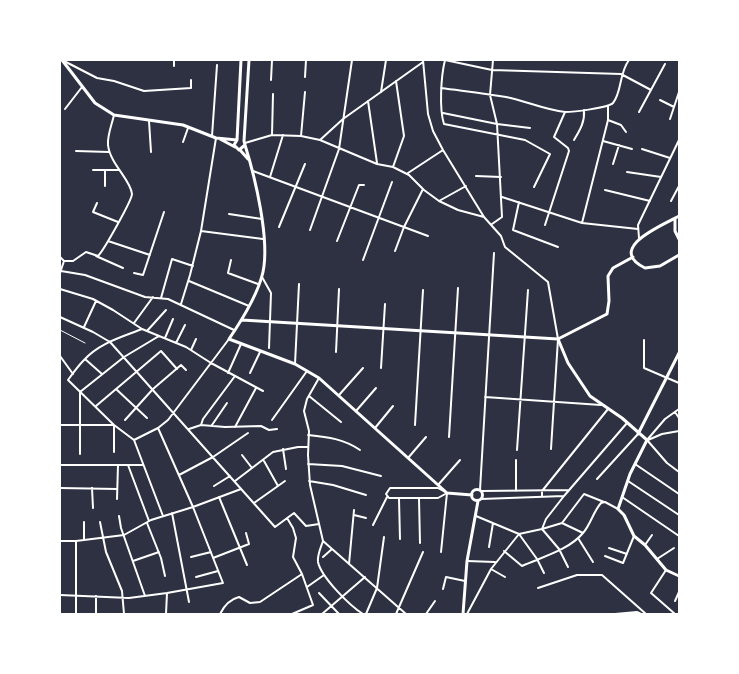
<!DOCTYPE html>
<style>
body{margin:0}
#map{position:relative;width:739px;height:674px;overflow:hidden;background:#2d3142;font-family:Raleway,sans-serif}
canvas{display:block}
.frame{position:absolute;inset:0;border:61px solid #fff;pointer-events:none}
</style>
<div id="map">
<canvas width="739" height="674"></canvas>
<div class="frame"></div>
</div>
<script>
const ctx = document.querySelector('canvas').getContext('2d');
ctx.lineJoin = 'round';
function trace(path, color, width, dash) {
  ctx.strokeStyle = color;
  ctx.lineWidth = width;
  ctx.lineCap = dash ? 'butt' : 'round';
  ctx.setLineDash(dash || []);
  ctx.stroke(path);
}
const service = new Path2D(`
 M60 330 85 343`);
const minor = new Path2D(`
 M174 60V66
 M423 60 428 114 433 131 443 150 484 217 501 236 505 247 548 282 558 339 551 449
 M445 60C441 76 439 109 444 124L525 140 550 154 534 187
 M445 60 492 70 621 74 651 90
 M64 61 97 78 114 81 144 91 191 88V80
 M305 77 306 60
 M271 80 272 60
 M441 88C463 91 484 93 506 97 526 101 545 110 565 112 573 112 608 108 613 103 622 92 619 73 629 60
 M381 92 386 60
 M660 100 674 107
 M368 101 377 163
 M65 109 82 87
 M639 112 665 64
 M443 113 497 124 530 128
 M670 119 679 92
 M608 120 621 125 626 132
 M149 121 151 152
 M272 135 273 94
 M212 136 217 65
 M301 136 305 92
 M320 140 343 119 423 62
 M574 140C580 130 585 122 584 110
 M603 141 632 149
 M183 142 188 128
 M245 143 272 135 301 136 320 140 377 164 393 167 409 175 424 190 439 201 458 210 484 217
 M642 149 670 158
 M76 151 109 152
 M613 164 619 145
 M393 167 404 136 396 81
 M93 170H118
 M105 170V186
 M253 171 428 236
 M627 172 661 177
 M408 173 443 150
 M476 176 501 177
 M270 177 283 135
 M605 190 650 201
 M502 197 582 223 638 229
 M439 201 466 186
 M671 201 679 186
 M519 202 513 230 558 247
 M97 203 93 212 118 222
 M229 214 262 219
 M582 223 608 120V106
 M492 224 502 217 497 124 490 95 493 60
 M545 225 569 151 568 148 554 137 565 112
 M279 227 305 164
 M310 230 339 149 352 60
 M201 231 263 239
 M639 238 638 225 679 140
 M108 241 150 255
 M337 241 359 185H364
 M395 251 404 227 423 189
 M96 256 123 268
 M60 257 64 261
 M231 260 228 273 258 284
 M363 260 392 182
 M64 261H73L86 252 98 256C104 250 132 200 132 194 131 180 110 164 108 145 107 136 112 124 114 115
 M61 271 85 275 145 297 168 299 234 330
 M60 273 64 261
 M134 273 143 275 164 212
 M262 277 271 293 269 348
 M189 281 249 306
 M60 289 93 299 113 310 142 329 186 347 211 363 263 391
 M161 298 172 259 193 266
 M181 304 190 275 201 231 216 138
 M60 317 93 332 110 342 275 527 294 513 306 526 319 524
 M134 323 153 297
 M84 327 96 301
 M147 331 166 310
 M165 338 173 319
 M644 340V368L679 383
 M176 343 185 325
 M191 350 196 339
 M336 352 339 289
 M60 356 73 374
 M85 359 102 374
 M295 364 299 284
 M381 368 385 304
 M228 373 241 344
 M250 373 260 352
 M319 378 307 399 304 411 309 431 308 455 310 485 323 541 406 614
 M116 389 147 418
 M339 395 363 368
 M309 396 341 422
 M485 397 601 405
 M96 406 161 351 177 369
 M356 411 376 388
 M675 412 679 418
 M125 420 153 389 181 365 186 370
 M272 420 307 371
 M60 425H113
 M114 425V452
 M201 425 203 419 235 376
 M212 425 227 403
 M415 425 423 290
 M235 427 256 388
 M375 428 393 406
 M189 429 201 425 225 427 261 426 269 430 277 429
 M308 435C328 437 344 439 360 450
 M449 437 458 288
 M134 440 114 425 68 380C73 373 78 366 84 360 99 343 122 337 142 329
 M134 440 158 428 168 420 229 339
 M134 440 163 516
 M647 440 665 419 679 409
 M647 440 667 463 679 472
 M648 440 662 434 679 431
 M283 449 286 469
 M517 450 528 290
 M80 454V392L124 357 159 336
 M242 455 252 468
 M408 458 426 437
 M264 461 278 486
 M308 464 342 466 381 476
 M635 464 679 494
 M60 465H143
 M128 465 149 521
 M179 475 213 457 248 433
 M597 479 638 434
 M235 481 273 452 298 447H308
 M309 481 333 485 366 495
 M628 481 679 515
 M438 485 460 460
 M214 486 230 476
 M60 488 117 489
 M92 488 93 508
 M390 488H438L447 493 438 498H389L386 494Z
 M480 490 494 253
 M482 491 569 490
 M516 491V460
 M219 497 247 565
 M542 497V491L608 409
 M622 497 679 536
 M117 499 118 465
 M399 499 400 539
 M419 499 420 543
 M481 499 564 496
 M254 503 285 481
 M172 513 189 602
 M354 515 366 518
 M119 516 121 528 145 596
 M476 516 519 534 537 559 544 573
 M287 518 293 528 296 538 293 557 302 574 313 605 292 614
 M84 522V540
 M100 522 106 552 122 591 124 614
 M147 523 161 558 165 576
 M562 523 584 494 604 502
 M373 525 387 497
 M578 538 593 562
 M60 541H76L124 535 151 520 193 507 241 489
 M323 541C321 547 317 555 318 562 321 577 350 606 363 614
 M645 545 652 535
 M489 547 493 523
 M609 548 627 554
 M504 551 522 566C542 557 569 550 583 533 591 524 593 512 601 503L605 502 618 509
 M441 552 447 493
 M605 556 623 563 634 536
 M191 557 211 552
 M323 557 332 549
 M213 558 249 544 246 533
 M657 559 674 548
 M133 561 159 552
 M467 561 495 562
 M349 564 354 510
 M568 567 559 549 542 529 562 523 583 533
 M491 569 505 577
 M666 570 651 593 675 614
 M196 577 218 571
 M307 587 324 575
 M538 588 577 575H602L646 614
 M443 589 446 577 465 581
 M319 593 339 614
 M60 595 129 598 167 593 223 583 193 507 158 428
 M675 601 679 592
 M76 614V541
 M96 614V596
 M166 614 167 593
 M220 614C224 606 231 599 239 597L250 603 260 602 302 574
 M322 614 365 577
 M366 614 377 588 384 537
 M396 614 423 552
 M426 614 435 601
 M467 614 491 569 519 534 542 529 546 519 564 496 627 423
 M615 614 637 612 641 614`);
const secondary = new Path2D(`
 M62 60 95 103 114 115 183 125 216 138 237 140
 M241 60 237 140 234 145 239 150 245 145 244 141 249 60
 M220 139 235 147
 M245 145C255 177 270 239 263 272 258 294 242 320 229 339L295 364 319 378 447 493 472 495
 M240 150 248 159
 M679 216C663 225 605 248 645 268L660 266 679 255
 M675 218V231L679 239
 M242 320 558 339 607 314 609 301 608 276 613 268 633 257
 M558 339 568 363 590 396 622 418 647 440 630 474 618 509 624 515 634 536 645 545 666 570 679 576
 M638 434 679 353
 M471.5 495a5.5 5.5 0 1 1 11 0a5.5 5.5 0 1 1-11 0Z
 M463 614 467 561 478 501`);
trace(service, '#fff', 1);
trace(minor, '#fff', 2);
trace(secondary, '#fff', 3);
</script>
